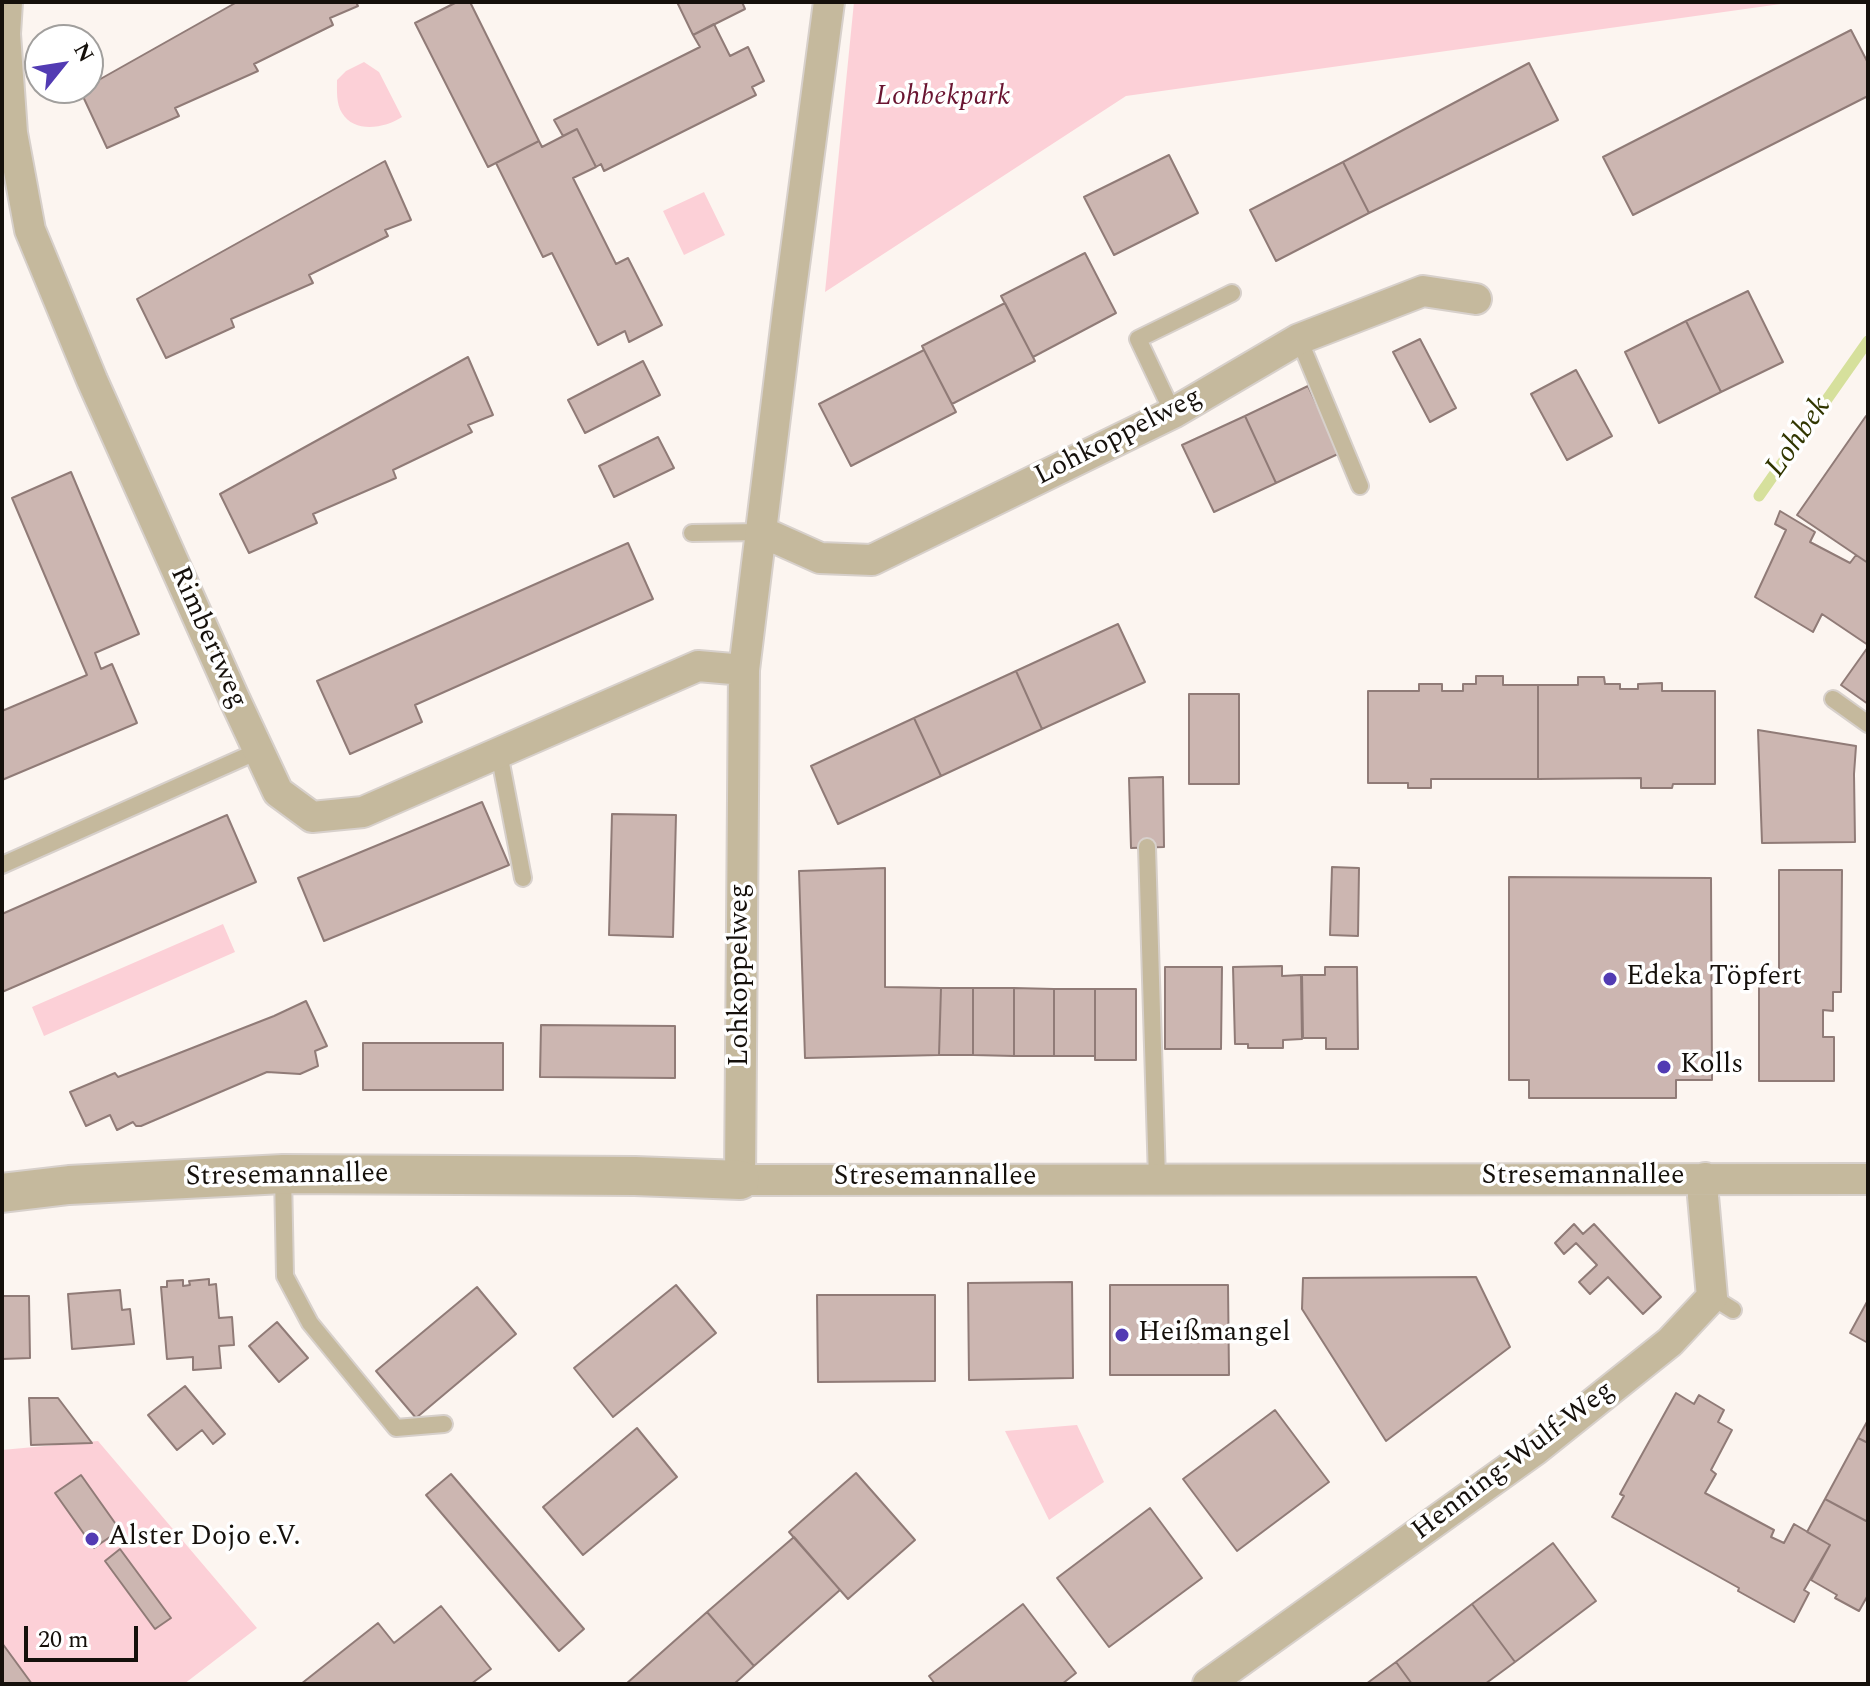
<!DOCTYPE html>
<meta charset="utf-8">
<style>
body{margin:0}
#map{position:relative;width:1870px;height:1686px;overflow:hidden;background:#fcf5f0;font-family:Spectral,serif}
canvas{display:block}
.frame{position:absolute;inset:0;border:4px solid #15100b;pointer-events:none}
.north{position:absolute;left:24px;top:24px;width:80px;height:80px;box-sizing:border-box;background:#fff;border:2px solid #a19f9d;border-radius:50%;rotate:60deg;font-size:22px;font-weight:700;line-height:32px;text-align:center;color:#15100b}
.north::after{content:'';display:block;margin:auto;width:28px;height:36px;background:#523bb3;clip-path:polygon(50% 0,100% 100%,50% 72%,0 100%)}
.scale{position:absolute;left:24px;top:1626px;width:114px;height:36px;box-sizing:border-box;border:4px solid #15100b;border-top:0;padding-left:10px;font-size:24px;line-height:28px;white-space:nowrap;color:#15100b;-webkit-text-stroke:6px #fff;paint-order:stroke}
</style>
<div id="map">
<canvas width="1870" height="1686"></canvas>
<div class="frame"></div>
<div class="north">N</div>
<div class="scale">20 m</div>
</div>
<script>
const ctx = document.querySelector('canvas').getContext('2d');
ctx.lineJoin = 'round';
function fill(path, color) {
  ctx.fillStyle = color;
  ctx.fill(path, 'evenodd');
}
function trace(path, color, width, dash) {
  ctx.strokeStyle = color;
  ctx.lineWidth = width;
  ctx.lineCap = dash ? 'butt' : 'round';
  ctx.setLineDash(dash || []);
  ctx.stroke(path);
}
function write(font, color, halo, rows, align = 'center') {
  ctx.font = font + ' Spectral,serif';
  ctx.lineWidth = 7;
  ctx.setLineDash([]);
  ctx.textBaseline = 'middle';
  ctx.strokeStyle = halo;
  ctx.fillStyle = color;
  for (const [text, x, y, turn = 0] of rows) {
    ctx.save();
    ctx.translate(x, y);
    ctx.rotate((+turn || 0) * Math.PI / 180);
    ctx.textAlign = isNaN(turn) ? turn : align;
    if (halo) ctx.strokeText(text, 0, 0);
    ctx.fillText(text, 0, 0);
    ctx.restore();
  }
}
const green = new Path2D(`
 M854 2H1795L1126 96 825 292Z
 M364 62 379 72 402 117C385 128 355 134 342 113 336 104 337 90 337 80L346 71Z
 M704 192 725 235 684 255 663 211Z
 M223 924 235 952 44 1036 32 1007Z
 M1077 1425 1104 1482 1049 1520 1005 1431Z
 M98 1441 257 1628 184 1684H2V1450Z`);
const stream = new Path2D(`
 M1759 496 1868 341`);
const building = new Path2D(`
 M237 2H356L358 6 330 18 333 25 254 64 258 71 175 108 179 116 107 148 80 90 88 88V86Z
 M457 2H470L539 141 488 167 415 23Z
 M677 2H742L745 9 693 35Z
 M714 24 730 56 748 47 764 81 752 87 756 95 604 171 601 164 596 167 577 129 563 136 554 120 700 47 693 35Z
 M1851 30 1868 63V96L1633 215 1603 157Z
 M1529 63 1558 120 1369 213 1343 162Z
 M577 129 596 167 573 178 616 264 628 258 662 325 629 342 625 331 598 345 552 253 543 257 496 163 539 141 542 147Z
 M1169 155 1198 213 1114 255 1084 197Z
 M385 161 411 220 385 230 388 236 309 275 313 283 231 319 234 327 166 358 137 299Z
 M1343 162 1369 213 1276 261 1250 210Z
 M1085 253 1116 313 1033 357 1001 296Z
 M1748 291 1783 362 1721 392 1686 321Z
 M1005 303 1035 361 952 404 922 346Z
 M1686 321 1721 392 1659 423 1625 352Z
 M1420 339 1456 408 1430 422 1393 352Z
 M924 350 956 412 851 466 819 404Z
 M468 357 493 415 468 425 472 432 393 470 396 478 313 514 317 523 249 553 220 494Z
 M643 361 660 395 585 433 568 400Z
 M1576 370 1612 436 1567 460 1531 394Z
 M1308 386 1340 453 1276 483 1245 416Z
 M1245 416 1276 483 1214 512 1182 445Z
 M1866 416 1868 417V563L1797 515Z
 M658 437 674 468 614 497 599 466Z
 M71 472 139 634 95 653 101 669 112 664 137 723 2 780V711L87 675 12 498Z
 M1780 511 1815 532 1810 542 1850 563 1856 555 1868 563V645L1822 614 1813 632 1755 597 1786 530 1775 524Z
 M628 543 653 599 415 705 422 722 350 754 317 681Z
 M1118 624 1145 682 1042 729 1016 671Z
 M1868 647V704L1841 685Z
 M1016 671 1042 729 941 776 914 718Z
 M1476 676H1503V685H1538V779H1431V788H1408V783H1368V691H1419V684H1442V691H1463V684H1476Z
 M1578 677H1604L1605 684H1620V689H1638V684L1662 683V691H1715V784H1673L1672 788H1641V778L1538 779V685H1578Z
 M1189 694H1239V784H1189Z
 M914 718 941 776 838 824 811 766Z
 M1758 730 1856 746 1854 774 1855 842 1762 843Z
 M1163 777 1164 847 1131 848 1129 778Z
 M482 802 509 865 324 941 298 878Z
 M612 814 676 815 673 937 609 935Z
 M227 815 256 882 2 992V914Z
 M1332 867 1359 868 1358 936 1330 935Z
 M885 868V987L941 988 939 1055 805 1058 799 871Z
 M1779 870H1842L1841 992H1833V1011L1823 1010V1037H1834V1081H1759V980H1779Z
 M1509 877 1711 878 1712 1080H1676V1098H1529V1080H1509Z
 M1282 966V976L1301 975 1302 1039 1283 1040V1048H1248V1044H1235L1233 967Z
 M1165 967H1222L1221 1049H1165Z
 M1325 967H1357L1358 1049H1326V1038H1303L1302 975H1325Z
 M941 988H973V1055H939Z
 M973 988H1014V1056L973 1055Z
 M1014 988 1054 989V1056H1014Z
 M1054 989H1095V1056H1054Z
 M1095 989H1136V1060H1095Z
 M306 1001 327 1046 315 1051 318 1066 300 1074 267 1072 141 1126H136L133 1122 117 1130 110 1115 86 1126 70 1092 115 1073 118 1077 274 1016Z
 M541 1025 675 1026V1078L540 1077Z
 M363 1043H503V1090H363Z
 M1574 1224 1583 1234 1594 1224 1661 1297 1643 1314 1608 1277 1590 1294 1579 1282 1597 1265 1576 1243 1564 1254 1555 1243Z
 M1476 1277 1510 1347 1386 1441 1302 1309 1303 1278Z
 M209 1279V1285L216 1284 219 1318 232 1317 234 1345 219 1346 221 1368 193 1370V1357L167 1359 161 1287H167V1281L183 1280V1286L190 1285 189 1281Z
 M1072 1282 1073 1378 969 1380 968 1283Z
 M676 1285 716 1333 613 1417 574 1368Z
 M1110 1285H1228L1229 1375H1110Z
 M477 1287 516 1334 416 1418 376 1371Z
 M120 1290 122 1310 130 1309 134 1344 72 1349 68 1294Z
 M817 1295H935V1381L818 1382Z
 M2 1296H29L30 1358 2 1359Z
 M1868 1300V1343L1850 1333Z
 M277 1322 308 1358 279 1382 249 1346Z
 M185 1386 225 1434 213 1444 202 1430 177 1450 148 1415Z
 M1676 1393 1694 1404 1699 1395 1724 1410 1718 1422 1732 1430 1711 1470 1716 1474 1705 1493 1774 1530 1771 1537 1784 1543 1794 1524 1830 1545 1804 1590 1809 1593 1794 1622 1738 1591 1739 1588 1612 1517 1624 1496 1620 1494Z
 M29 1398H58L92 1443 31 1445Z
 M1275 1410 1329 1482 1237 1551 1183 1479Z
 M1868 1420V1443L1858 1438Z
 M637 1428 677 1477 583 1555 543 1507Z
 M1858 1438 1868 1443V1522L1825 1499Z
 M856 1473 915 1540 848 1599 789 1532Z
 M451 1474 584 1629 559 1651 426 1495Z
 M81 1475 120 1530 94 1548 55 1493Z
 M1825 1499 1868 1522V1595L1859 1611 1835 1598 1837 1595 1811 1580 1830 1545 1807 1532Z
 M1150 1508 1202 1578 1109 1647 1057 1578Z
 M794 1537 840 1590 754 1666 707 1612Z
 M1553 1543 1596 1601 1515 1662 1472 1604Z
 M120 1549 171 1618 155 1629 105 1561Z
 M1023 1604 1076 1673 1062 1684H935L929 1676Z
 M1472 1604 1515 1662 1485 1684H1412L1396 1662Z
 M441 1606 491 1669 471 1684H301L378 1623 394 1643Z
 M707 1612 754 1666 734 1684H626Z
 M2 1643 32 1684H2Z
 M1396 1662 1412 1684H1366Z`);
const service = new Path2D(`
 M1299 339 1360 486
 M1173 413 1138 339 1232 293
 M692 533 762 532
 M1833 699 1868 724
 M499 753 523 878
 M1147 847 1157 1179
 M2 865 258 751
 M283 1174 285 1276 310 1323 396 1428 444 1424
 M1712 1297 1733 1310`);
const minor = new Path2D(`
 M7 2 5 34 12 133 30 230 92 380 234 698 278 792 312 817 363 812 698 666 744 670
 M829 2 788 311 744 670 740 1180 1868 1179
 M762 532 820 558 872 560 1173 413 1299 339 1423 291 1476 299
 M1208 1684 1535 1450 1670 1342 1712 1297 1703 1196 1705 1178`);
const tertiary = new Path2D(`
 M2 1193 69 1185 283 1174 635 1176 740 1180`);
const markers = [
 [1610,979,8,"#523bb3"],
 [1664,1067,8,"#523bb3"],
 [1122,1335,8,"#523bb3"],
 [92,1539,8,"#523bb3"]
];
const parkNames = [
 ["Lohbekpark",943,99]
];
const streetNames = [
 ["Lohkoppelweg",1119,438,-27],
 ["Rimbertweg",207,638,66],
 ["Lohkoppelweg",742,975,-90],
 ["Stresemannallee",287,1177,-1],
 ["Stresemannallee",1583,1178],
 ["Stresemannallee",935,1179],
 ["Henning-Wulf-Weg",1514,1462,-37]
];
const poiNames = [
 ["Edeka Töpfert",1626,979],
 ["Kolls",1680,1067],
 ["Heißmangel",1138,1335],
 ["Alster Dojo e.V.",108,1539]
];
const waterNames = [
 ["Lohbek",1800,438,-55]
];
fill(green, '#fcd0d7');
trace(stream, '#d6e09c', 11);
fill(building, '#ccb6b1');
trace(building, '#907b77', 2);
trace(service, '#d7d0cb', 20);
trace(minor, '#d7d0cb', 34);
trace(tertiary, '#d7d0cb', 42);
trace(service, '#c5b99d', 16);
trace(minor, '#c5b99d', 30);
trace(tertiary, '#c5b99d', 38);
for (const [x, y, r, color] of markers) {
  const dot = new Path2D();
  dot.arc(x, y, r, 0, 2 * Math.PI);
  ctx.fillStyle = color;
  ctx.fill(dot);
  trace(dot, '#fff', 3);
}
write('italic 28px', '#6a1531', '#fff', parkNames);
write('28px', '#15100b', '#fff', streetNames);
write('28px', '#15100b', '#fff', poiNames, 'left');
write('italic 30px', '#313600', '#fff', waterNames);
</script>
